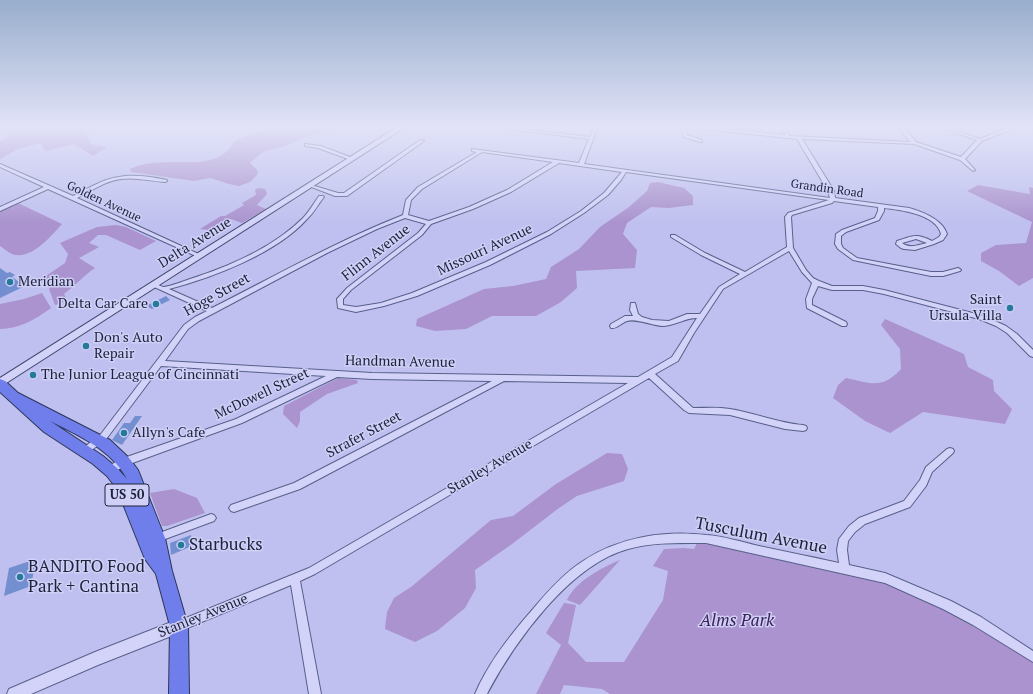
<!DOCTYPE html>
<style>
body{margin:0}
canvas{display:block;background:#bfc0ef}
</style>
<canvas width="1033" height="694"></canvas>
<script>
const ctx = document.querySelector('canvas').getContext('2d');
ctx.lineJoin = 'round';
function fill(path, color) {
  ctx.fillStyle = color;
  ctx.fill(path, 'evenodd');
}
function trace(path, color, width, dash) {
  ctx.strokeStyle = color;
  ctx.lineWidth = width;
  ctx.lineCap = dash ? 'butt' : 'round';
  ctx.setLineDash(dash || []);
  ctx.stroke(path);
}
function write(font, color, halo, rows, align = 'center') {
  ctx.font = font + ' "PT Serif",serif';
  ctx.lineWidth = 3;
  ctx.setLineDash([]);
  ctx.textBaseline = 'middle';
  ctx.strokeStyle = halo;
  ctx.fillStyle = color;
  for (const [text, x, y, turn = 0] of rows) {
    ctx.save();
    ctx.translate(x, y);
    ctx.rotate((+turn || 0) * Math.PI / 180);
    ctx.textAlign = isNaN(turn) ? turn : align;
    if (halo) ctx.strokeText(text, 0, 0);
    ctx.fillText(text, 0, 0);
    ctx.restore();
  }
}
const green = new Path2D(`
 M1 126H108L85 134 91 141 89 144 107 147 93 156 74 144 46 151 40 143 18 149 0 159V141L10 135 1 128Z
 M277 127H339L337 129 305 137 283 147 268 150 260 154 250 163 258 171 257 175 250 182 239 186 229 184 210 178 194 181 131 172 130 169C155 157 184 166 210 160 217 158 223 155 228 150 230 148 232 144 234 142 243 135 266 130 277 127Z
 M658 182 684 188 693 196V205L669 208 651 207 627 223 623 234 637 250 635 268 576 271 577 288 561 302 536 316H492L466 329 435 331 416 326 417 319 484 289 513 286 546 279 551 267 579 249 600 227 629 207 647 191 650 183Z
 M978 185 1030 194 1029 187 1033 188V278L1019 286 999 271 981 261V253L996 245 1026 243 1032 222 967 191Z
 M258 188 265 189 267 194 257 205 266 209 242 223 231 219 221 222 219 227 208 230 200 229 221 216H225L244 205 242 203 256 195 255 190Z
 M18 203 62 224C51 236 34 257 16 255 11 255 5 249 0 246V211Z
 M116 225 126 227 156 241 140 250 106 235H98L89 243 99 247 79 258 95 268C84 275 75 286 64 294L66 298 62 303 55 305 49 289 53 283 37 282 65 263 68 254 60 243 97 227Z
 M42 293 51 308C36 319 19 329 0 329V304L24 299Z
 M885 319 964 354 968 367 993 380 994 391 1012 409 1005 424 923 412 890 433 865 421 833 398 838 385 846 378C870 383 882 390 901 369L900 349 881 325Z
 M338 378 357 380 358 383 327 394 300 412V421L297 428 283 414 284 406Z
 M607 453 622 454 628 469 624 481 577 496 559 508 512 544 475 570 476 588 465 608 437 631 415 642 385 629 387 612 394 598 411 587 491 520 513 516 556 484Z
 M174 489 197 498 205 513 167 526H162L150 493Z
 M699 539 885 578 1033 657V694H610L602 689 564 685 560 694H536L561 645 546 633 564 603 576 605 568 643 586 662H624L663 600 668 571 653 566 664 549 684 548 694 549Z
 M620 560 580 605 567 600C576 581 601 568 620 560Z`);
const building = new Path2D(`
 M0 268 7 273 10 272 15 275 12 277 25 286 0 298Z
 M166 296 170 300 152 309 146 306Z
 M135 416H142L122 445 112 440 124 423H130Z
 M191 535 192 546 171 555 170 543Z
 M36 559 31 586 4 596 9 568Z`);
const minor = new Path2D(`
 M594 126H598L584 164 830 198 828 191 797 139 685 127 687 135 702 140V142H700L683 137 681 126H699L786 135 780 126H784L790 136 910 142 898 126H903L916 142 961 157 977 140 936 126H943L980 139 1012 126H1019L982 141 965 159 975 170 973 171 960 160 914 144 802 139 834 191 835 198 909 208C923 212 942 219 947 234L943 240 934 244 915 250 904 249 901 248 896 244 897 241C913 236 916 233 932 241L939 237 941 234C936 214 901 210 884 208V211L879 220 846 232 841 236V244L843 248 857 258 931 272H943L958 268 960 269 961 270 960 271 943 276H931L853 260 838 249 835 244 836 234 842 230 875 218 878 211V207L834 201 832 203 792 215 791 217 793 248 806 270 813 278 819 281 832 286H863L884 290 984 316 1006 326 1017 334 1033 350V357L1030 356 1007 333 996 326 979 319 884 294 863 290H832L818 286 812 299V305L846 322 847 324 846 326H842L807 308 806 299 812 283 802 272 789 251 723 289 694 333 678 361 655 374 693 408C706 408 718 407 730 409 755 413 778 423 803 425L806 426 807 428 806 430 803 431 785 429 730 415 689 413 684 410 649 378 315 574 300 581 321 694H309L291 585 180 631 176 630 175 626 176 622 309 568 628 383 504 381 300 489 234 512 231 511 229 508 231 505 294 483 492 381 372 379 337 377 242 423 127 465 110 474 107 473 106 470 107 467 121 459 236 419 326 376 161 366 107 438 88 453 85 454 82 453 81 451 82 449 101 434 184 325 195 317 207 311 152 286 151 285 152 284C157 283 159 286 163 287 169 287 184 281 190 279 228 267 274 247 303 218 309 212 314 203 319 196H323L324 197C318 204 314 213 307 219 277 253 212 278 169 289L212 308C275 276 337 241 403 215L406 200 418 187 477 152 472 151V149L579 163 589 139 509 129H507V127L590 137ZM482 152 553 162 507 190 469 207 429 221 408 215 411 200 422 189ZM559 163 622 172 604 193 581 211 547 232 486 262 412 293 381 303 356 307 343 305V299L351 290 422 235 431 224 473 209 511 192ZM626 172 829 200 788 213 785 217 787 247 745 272 705 253 675 235H671V237L701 255 740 274 719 287 700 314H687L669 321 652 320 642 317 638 314 635 303H631L630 310 633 316H625L611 324 610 326 611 328C617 329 621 323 627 321 636 318 653 326 664 326 676 325 685 318 697 318L672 357 638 377 372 373 165 361 188 329 199 321 327 253 377 229 405 218 426 224 418 233 347 288 337 299 338 308 356 312 384 306 417 296 490 265 551 234 584 213 608 195 621 180ZM916 239 927 243C918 245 910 249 902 243Z
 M420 140 424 141 347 196H335L309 186 311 185 338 193H344Z
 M305 144 321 146 355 159 351 160 318 148 305 146Z
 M0 164 73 196C87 189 103 179 119 177 134 174 152 177 167 180V181L165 182C150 181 135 177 121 179 105 181 91 191 77 198L203 256 202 257H198L48 189 0 211V207L44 187 0 167Z
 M950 448 953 449 954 451 953 453 932 472 926 486 910 507 865 524 855 532 848 541 847 550 849 565 885 573 951 601 981 617 1033 651V662L973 625 943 609 885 583 706 543C680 543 653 542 628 549 569 565 514 643 487 694H475C488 663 511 634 533 609 548 591 564 573 583 561 619 537 664 530 706 535 723 536 742 542 759 546 786 552 813 557 839 563L837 550 839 539 849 526 859 518 904 501 920 480 926 467 947 449Z
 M211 514 214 515 216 518 214 521 157 542 154 541 152 538 154 535Z`);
const tertiary = new Path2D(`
 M179 619 184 621 186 626 184 631 98 665 31 694H7L9 689 95 652Z`);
const secondary = new Path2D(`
 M399 126H407L0 387V378Z`);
const trunk = new Path2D(`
 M0 379 5 381 18 393 110 440 129 458 138 470 165 538 172 571 188 626 189 694H169L170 626 156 574 145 559 117 489 107 476 93 464 44 432 0 392ZM50 421C79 436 111 449 127 479L117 468 103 456Z`);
const markers = [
 [10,282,4,"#257a9a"],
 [156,304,4,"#257a9a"],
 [1010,308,4,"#257a9a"],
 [86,346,4,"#257a9a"],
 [33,375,4,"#257a9a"],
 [124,433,4,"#257a9a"],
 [181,545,4,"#257a9a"],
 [20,577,4,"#257a9a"]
];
const farStreetnames = [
 ["Grandin Road",827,189,8],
 ["Golden Avenue",104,202,25]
];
const shields = [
 [127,495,44]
];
const shieldNames = [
 ["US 50",127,495]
];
const streetNames = [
 ["Delta Avenue",195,243,-32],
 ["Missouri Avenue",485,250,-25],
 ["Flinn Avenue",376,253,-38],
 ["Hoge Street",217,295,-29],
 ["Handman Avenue",400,362,1],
 ["McDowell Street",262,394,-25],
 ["Strafer Street",364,435,-28],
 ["Stanley Avenue",490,467,-30],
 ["Stanley Avenue",203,616,-22]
];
const poiNames = [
 ["Meridian",18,282],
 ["Saint",1002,300,"right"],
 ["Ursula Villa",1002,316,"right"],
 ["Delta Car Care",148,304,"right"],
 ["Don's Auto",94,338],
 ["Repair",94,354],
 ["The Junior League of Cincinnati",41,375],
 ["Allyn's Cafe",132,433]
];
const nearStreetnames = [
 ["Tusculum Avenue",761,536,11]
];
const nearPoinames = [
 ["Starbucks",189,545],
 ["BANDITO Food",28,567],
 ["Park + Cantina",28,587]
];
const nearParknames = [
 ["Alms Park",737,621]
];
fill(green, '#aa93ce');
fill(building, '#738fcf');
trace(minor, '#576089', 2);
trace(tertiary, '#576089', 2);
trace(secondary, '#3a456a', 2);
trace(trunk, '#2b3656', 2);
fill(minor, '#d3d3fa');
fill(tertiary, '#d3d3fa');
fill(secondary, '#d3d3fa');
fill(trunk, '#707eec');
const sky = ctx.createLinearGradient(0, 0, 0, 223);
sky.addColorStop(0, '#98adcc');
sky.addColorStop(0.57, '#e2e3f8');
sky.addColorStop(1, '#e2e3f800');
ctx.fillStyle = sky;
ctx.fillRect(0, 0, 1033, 223);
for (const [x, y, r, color] of markers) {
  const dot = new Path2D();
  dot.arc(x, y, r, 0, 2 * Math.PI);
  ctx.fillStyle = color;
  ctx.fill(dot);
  trace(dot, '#cfcff7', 1.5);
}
write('12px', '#1c2238', '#cfcff7', farStreetnames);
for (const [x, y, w] of shields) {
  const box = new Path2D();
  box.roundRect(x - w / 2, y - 11, w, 22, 3);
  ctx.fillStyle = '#cfcff7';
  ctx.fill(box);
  trace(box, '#1c2238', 1);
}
write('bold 13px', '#1c2238', null, shieldNames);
write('14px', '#1c2238', '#cfcff7', streetNames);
write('14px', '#1c2238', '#cfcff7', poiNames, 'left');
write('17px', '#1c2238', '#cfcff7', nearStreetnames);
write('17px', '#1c2238', '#cfcff7', nearPoinames, 'left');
write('italic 17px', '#3d2255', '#cfcff7', nearParknames);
</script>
